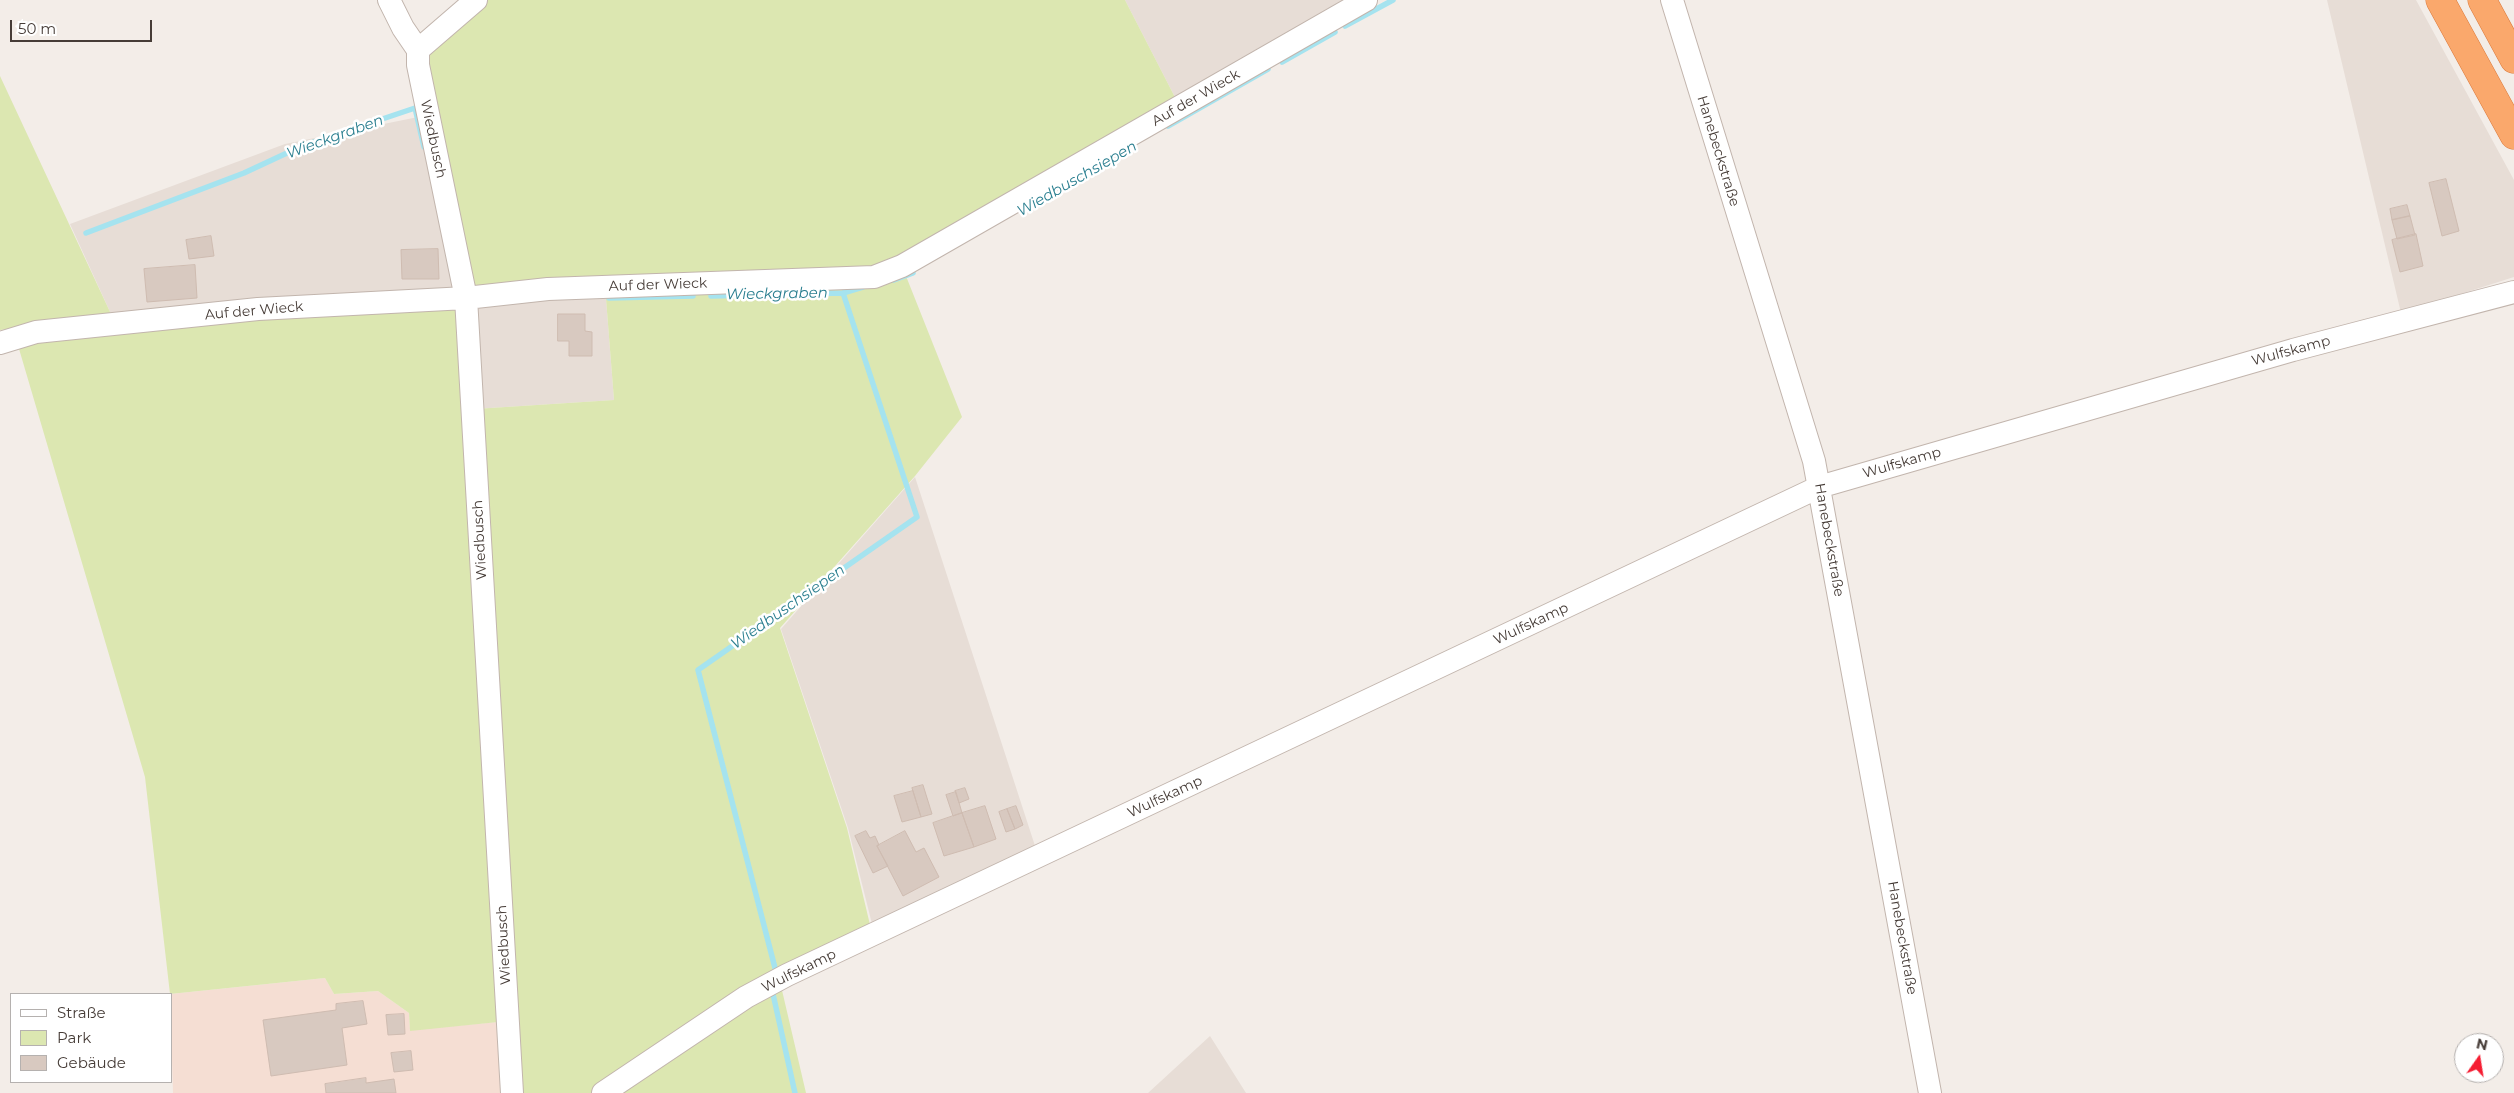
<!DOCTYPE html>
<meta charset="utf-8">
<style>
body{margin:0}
#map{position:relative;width:2514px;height:1093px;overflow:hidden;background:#f3ede8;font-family:Montserrat,sans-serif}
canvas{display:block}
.legend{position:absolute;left:10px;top:993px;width:162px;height:90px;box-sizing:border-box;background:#fff;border:1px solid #b5b1af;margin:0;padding:6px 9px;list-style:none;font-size:15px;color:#463c37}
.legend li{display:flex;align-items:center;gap:10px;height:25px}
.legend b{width:25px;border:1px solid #b5b1af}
.north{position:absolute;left:2454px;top:1033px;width:50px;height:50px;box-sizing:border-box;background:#fff;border:1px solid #b5b1af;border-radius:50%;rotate:13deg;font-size:14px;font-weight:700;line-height:20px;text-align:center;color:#463c37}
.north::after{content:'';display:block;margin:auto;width:18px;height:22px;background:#f51d32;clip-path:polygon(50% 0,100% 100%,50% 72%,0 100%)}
.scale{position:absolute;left:10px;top:20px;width:142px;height:22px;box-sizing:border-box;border:2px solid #463c37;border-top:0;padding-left:6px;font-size:15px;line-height:18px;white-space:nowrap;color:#463c37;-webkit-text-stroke:4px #fff;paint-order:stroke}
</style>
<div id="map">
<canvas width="2514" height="1093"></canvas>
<ul class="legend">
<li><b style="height:6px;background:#fff"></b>Straße</li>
<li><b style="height:14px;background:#dce7b1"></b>Park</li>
<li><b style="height:14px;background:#d8c9c0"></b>Gebäude</li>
</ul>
<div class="north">N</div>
<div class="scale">50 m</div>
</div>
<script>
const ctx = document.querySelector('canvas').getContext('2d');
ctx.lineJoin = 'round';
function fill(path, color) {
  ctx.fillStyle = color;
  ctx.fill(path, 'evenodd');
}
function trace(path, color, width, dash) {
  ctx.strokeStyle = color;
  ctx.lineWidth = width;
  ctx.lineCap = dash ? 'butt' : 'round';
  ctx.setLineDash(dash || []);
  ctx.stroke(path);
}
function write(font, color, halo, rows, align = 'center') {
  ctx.font = font + ' Montserrat,sans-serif';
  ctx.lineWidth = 5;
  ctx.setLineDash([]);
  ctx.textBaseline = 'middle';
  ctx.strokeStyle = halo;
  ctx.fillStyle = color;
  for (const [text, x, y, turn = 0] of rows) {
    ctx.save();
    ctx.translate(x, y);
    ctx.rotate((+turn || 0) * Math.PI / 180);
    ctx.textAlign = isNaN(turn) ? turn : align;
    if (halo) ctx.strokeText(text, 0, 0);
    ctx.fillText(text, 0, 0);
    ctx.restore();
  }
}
const residential = new Path2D(`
 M1125 0H1372L1180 107Z
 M2327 0H2416L2514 180V277L2401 313Z
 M428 115 605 286 614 400 475 409 111 314 70 224 285 144Z
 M915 477 1037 852 873 928 848 828 781 629Z
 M1210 1036 1246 1093H1148Z`);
const commercial = new Path2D(`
 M325 978 334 994 378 991 409 1013 410 1030 508 1021V1093H173L170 994Z`);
const green = new Path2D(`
 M476 0H1125L1180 107 902 266 962 417 915 476 780 628 847 828 871 929 781 986 806 1093H515L508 1021 410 1031 409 1013 378 991 334 994 325 978 170 994 145 777 17 342 466 298 418 65ZM605 286 614 400 475 409 466 298Z
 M0 76 111 314 0 330Z`);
const stream = new Path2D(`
 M1345 26 1393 0
 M1282 62 1335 32
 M1168 126 1268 69
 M86 233 244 173 302 146 415 108 424 147
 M894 280 913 273
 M711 296 843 293 863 287
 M609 298 693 296
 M775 968 698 670 917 517 843 293
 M773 994 795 1093`);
const building = new Path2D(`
 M2446 179 2459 231 2442 236 2429 183Z
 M2407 205 2410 216 2392 220 2390 209Z
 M2410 216 2415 235 2397 239 2392 220Z
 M2416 234 2423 266 2400 272 2392 240Z
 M211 236 214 256 189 259 186 240Z
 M438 249 439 279H402L401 250Z
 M195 265 197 298 147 302 144 269Z
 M558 314H585V331L592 332V356H569V341H558Z
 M923 785 932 814 921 817 912 788Z
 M965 788 969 799 959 803 955 791Z
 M913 791 921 817 902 822 894 796Z
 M956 792 962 813 953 816 946 795Z
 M985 806 996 839 974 847 962 813Z
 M1016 806 1023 825 1015 829 1007 809Z
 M1007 809 1015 829 1006 832 999 812Z
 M962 813 974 847 944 856 933 823Z
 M866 831 870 838 875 836 879 845 877 846 888 866 873 873 855 836Z
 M905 831 916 852 924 848 939 877 903 896 877 846Z
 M363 1001 367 1024 342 1028 347 1065 271 1076 263 1020 336 1010V1004Z
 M404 1014 405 1034 388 1035 386 1015Z
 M411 1051 413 1070 394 1072 391 1053Z
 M366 1078V1083L394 1079 396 1093H326L325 1084Z`);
const street = new Path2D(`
 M389 0 403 28 418 50V65L466 298 512 1093
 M1672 0 1814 461 1930 1093
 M418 50 476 0
 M0 343 36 332 258 309 466 298 548 289 874 277 902 266 1366 0
 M603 1093 746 997 787 975 1819 487 2293 350 2514 292`);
const highway = new Path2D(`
 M2440 0 2514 135
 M2482 0 2514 59`);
const streetNames = [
 ["Auf der Wieck",1196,98,-30],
 ["Wiedbusch",433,139,78],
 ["Hanebeckstraße",1718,151,73],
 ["Auf der Wieck",658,285,-2],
 ["Auf der Wieck",254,311,-5],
 ["Wulfskamp",2291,351,-15],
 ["Wulfskamp",1902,463,-16],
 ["Wiedbusch",480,540,-93],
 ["Hanebeckstraße",1829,540,80],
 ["Wulfskamp",1531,624,-25],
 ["Wulfskamp",1165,797,-25],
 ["Hanebeckstraße",1902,938,80],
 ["Wiedbusch",504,945,-93],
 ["Wulfskamp",799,971,-26]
];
const waterNames = [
 ["Wieckgraben",335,137,-20],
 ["Wiedbuschsiepen",1077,179,-30],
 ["Wieckgraben",777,294,-1],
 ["Wiedbuschsiepen",788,607,-35]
];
fill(residential, '#e7ddd6');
fill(commercial, '#f5ded3');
fill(green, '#dce7b1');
trace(stream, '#a5e3ef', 5.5);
fill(building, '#d8c9c0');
trace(building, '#cfbcb1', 1);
trace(street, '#c2b5ad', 24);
trace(highway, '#da793b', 29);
trace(street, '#fff', 22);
trace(highway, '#faa86c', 28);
write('14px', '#463c37', '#fff', streetNames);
write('italic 15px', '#2b7f90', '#fff', waterNames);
</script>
